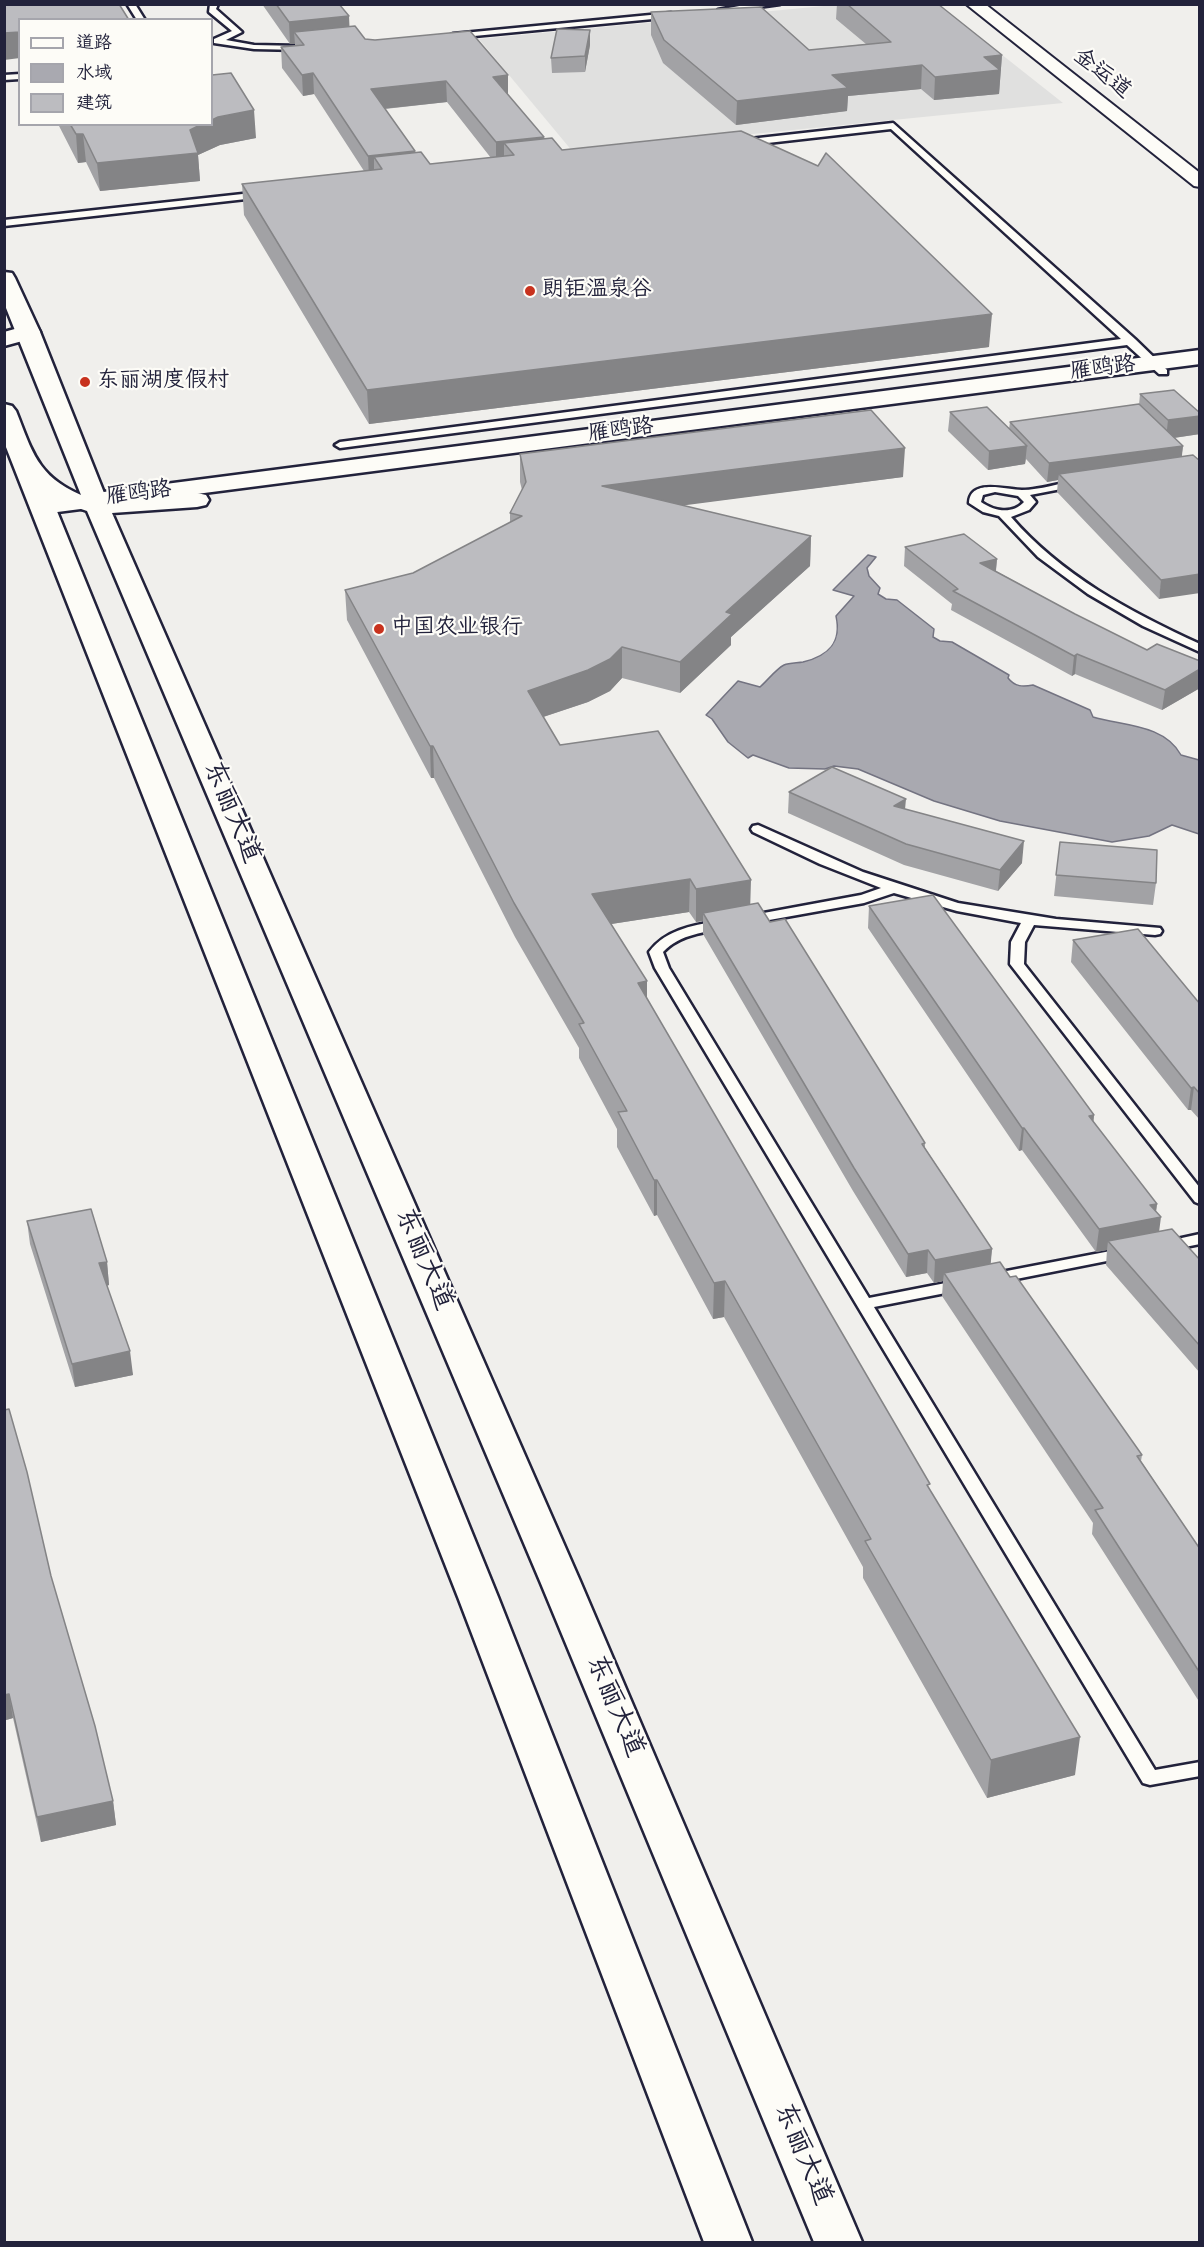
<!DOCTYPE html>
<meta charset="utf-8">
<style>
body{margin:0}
#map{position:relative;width:1204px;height:2247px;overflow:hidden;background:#f0efec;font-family:"Indie Flower","LXGW WenKai TC",sans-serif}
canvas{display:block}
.frame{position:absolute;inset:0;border:6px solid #22223b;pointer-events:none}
.legend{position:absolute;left:18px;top:18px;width:195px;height:108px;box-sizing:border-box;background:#fdfcf7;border:2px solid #a5a5ac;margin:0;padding:8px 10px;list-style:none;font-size:18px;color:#22223b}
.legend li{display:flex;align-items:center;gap:12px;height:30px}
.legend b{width:30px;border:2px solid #a5a5ac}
</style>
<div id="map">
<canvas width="1204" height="2247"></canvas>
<div class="frame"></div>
<ul class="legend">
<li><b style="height:8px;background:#fdfcf7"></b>道路</li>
<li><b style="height:16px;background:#a9a9b0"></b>水域</li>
<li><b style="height:16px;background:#bcbcc0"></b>建筑</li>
</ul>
</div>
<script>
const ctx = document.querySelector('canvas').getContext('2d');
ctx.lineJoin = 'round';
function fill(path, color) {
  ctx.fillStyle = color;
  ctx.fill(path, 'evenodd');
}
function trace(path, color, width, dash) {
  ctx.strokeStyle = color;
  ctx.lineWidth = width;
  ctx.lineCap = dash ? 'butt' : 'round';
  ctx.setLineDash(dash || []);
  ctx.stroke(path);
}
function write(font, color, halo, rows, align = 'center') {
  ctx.font = font + ' "Indie Flower","LXGW WenKai TC",sans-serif';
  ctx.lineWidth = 4.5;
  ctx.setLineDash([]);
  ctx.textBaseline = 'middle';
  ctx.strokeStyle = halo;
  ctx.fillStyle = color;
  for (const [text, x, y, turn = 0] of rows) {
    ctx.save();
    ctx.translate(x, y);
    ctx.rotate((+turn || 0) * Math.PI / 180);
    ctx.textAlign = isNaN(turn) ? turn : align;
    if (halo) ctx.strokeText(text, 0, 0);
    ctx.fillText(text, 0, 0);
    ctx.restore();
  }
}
const built = new Path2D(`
 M834 5H939L1063 103 573 152 479 39Z`);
const water = new Path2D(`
 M868 555 876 557 867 568 869 576 880 588 878 594 886 599 897 600 934 629 933 637 940 641 952 642 1009 675 1008 678C1015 687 1023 687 1033 685L1090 710 1093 717C1123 726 1164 724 1181 755L1199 760V834L1172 825 1149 836 1112 842 1000 821 934 801 858 769 834 766 825 769 789 768 753 755 748 758 728 742 712 719 706 715 738 681 760 687C767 681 776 669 784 665 789 663 797 663 803 662 828 656 842 643 836 616L854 596 833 590Z`);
const service = new Path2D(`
 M127 4H135L145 20H137Z
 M210 4H218L216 9 242 32 226 40 254 45 301 46 305 48 301 50 254 49 214 43V39L232 31 209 12Z
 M750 4H780L722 12 718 10Z
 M671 13 675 15 674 17 453 38 449 36 453 34Z
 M20 74V79L4 80V75Z
 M893 123 1135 339 1167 370V374H1159L1127 345 340 448 335 445 340 442 1121 339 891 129 741 146 737 143 741 140Z
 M261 192 264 193V197L4 226V220Z
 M1078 480 1082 481V485L1030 495 1036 502 1029 510 1011 517C1061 575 1130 612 1200 644V652L1143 626 1088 594 1038 557 999 516 983 512 969 503C970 478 1007 490 1022 490 1040 490 1060 483 1078 480ZM995 492 1018 496 1024 502C1012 515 994 511 981 502L983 495Z
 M758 825 863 872 958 903 1056 919 1160 928 1162 931 1160 934 1155 935 1034 925 1025 942 1024 964 1200 1188V1204L1195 1202 1010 964 1011 942 1021 923 957 911 894 893 864 903 747 924 742 923 740 920 742 917 861 895 881 888 820 864 753 832 751 829 753 826Z
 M724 920 731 924 729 927C705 933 681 933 663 952L669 968 869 1298 961 1280 969 1285 961 1290 874 1307 1155 1770 1200 1762V1776L1150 1785 1143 1783 655 968 649 952C667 928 696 925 724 920Z
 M1200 1234V1244L1165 1251 1157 1246 1159 1243Z
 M1126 1248 1134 1253 1132 1256 991 1284 983 1279 991 1274Z`);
const minor = new Path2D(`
 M966 4H985L1200 173V187L1194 186Z`);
const tertiary = new Path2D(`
 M29 325 37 327 40 332 37 337 4 346V332Z
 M1200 350V364L42 514 33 512 30 507 33 502 42 500Z`);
const trunk = new Path2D(`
 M4 272 12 273 15 278 40 332 106 498 197 493 206 495 209 500 206 505 197 507 112 513 580 1581 862 2242H814L540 1581 87 511 52 499 498 1597 752 2242H704L458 1597 4 442V404L12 406 16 411C32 451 37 476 81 495L4 303Z`);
const wall = new Path2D(`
 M262 4H339L349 26 365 39 508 95 544 139 562 150 989 347 369 424 244 215 242 184 364 171 314 94 303 96 282 68 281 47 295 46V44H290ZM447 102 491 158 430 164 415 153 385 109Z
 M837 4H938L1002 55 999 94 934 100 921 89 848 96 847 111 736 125 663 63 651 35V12L809 50 866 44 836 19Z
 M590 45 585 72 552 73 551 58Z
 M58 124H212L256 138 220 145 198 155 200 181 100 191 86 162 78 163Z
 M1140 394 1200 434 1174 438 1183 446 1159 599 1057 492 1058 480 1047 482 1026 459 1025 464 988 470 948 431 950 412 1009 429 1010 422 1139 405Z
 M520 454 903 477 681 505 811 536 810 566 731 637V645L680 693 622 678 610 691 588 702 543 717 560 745 750 904 770 922 925 1143V1148L992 1249 990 1264 1010 1277 1142 1455 1141 1461 1200 1549V1703L1092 1534 1093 1523 942 1296 943 1281 934 1283 927 1273 906 1277 853 1191 703 934V921L696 922 689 912 611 924 647 981V999L930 1490 1075 1775 987 1798 863 1578V1567L724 1317 713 1319 657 1215 654 1216 617 1147V1129L579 1058V1048L515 937 434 778H431L347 620 345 590 413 573 510 523V513L522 490 520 482Z
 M905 547 997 559 996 571 1075 614 1147 650 1200 661V688L1162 710 1075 674 1072 676 951 610 952 604 904 566Z
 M789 792 1022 863 998 891 904 865 788 813Z
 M1060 842 1156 883 1153 905 1054 896Z
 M869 906 1094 1115 1093 1122 1157 1204 1156 1212 1159 1232 1200 1260V1373L1106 1265 1107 1250 1096 1252 1022 1150 1019 1151 868 928Z
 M1073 940 1200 1004V1120L1191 1110H1188L1071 962Z
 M27 1221 107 1262 109 1285 107 1286 133 1375 75 1387 30 1244Z
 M4 1410 113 1801 116 1825 41 1842 13 1718 6 1720 4 1713Z`);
const shadedWall = new Path2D(`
 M349 16 350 38 294 32 295 44H290L289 22Z
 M590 30V45L585 72V56Z
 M19 32 20 58 4 60V33Z
 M1002 55 999 94 934 100 935 77 984 57Z
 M922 65 921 89 848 96 847 111 736 125 737 101 832 75Z
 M313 73 314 94 303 96 302 75Z
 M508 75V96L493 77Z
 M446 81 447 102 372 110 371 89Z
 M254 110 256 138 220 145 198 155 200 181 100 191 97 163 190 130 202 124H212V120L218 117Z
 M76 134H83L86 162 78 163Z
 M544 137V159L504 143V163L496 164V142Z
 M415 151 416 173 374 157V177L369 178 368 156Z
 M992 314 989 347 369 424 367 390Z
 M1200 416V434L1166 439 1168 420Z
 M1027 446 1025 464 988 470 989 451Z
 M1183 446 1181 464 1059 474 1058 480 1047 482 1049 463Z
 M905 448 903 477 602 516V486Z
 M811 536 810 566 731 637V645L680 693V662L726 612Z
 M997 559 995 578 980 563Z
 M1200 574V593L1159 599 1161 580Z
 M622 647V678L610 691 588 702 528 722V691Z
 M1077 654 1075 674 1072 676 1074 656Z
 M1200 669V688L1162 710 1165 690Z
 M430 746H433L434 778H431Z
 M906 799 904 820 894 806Z
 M1024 841 1022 863 998 891 1000 870Z
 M690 879 689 912 592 927V894Z
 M751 880 750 913H703V921L696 922V889Z
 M647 981V1015L638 983Z
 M1194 1087 1191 1110H1188L1191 1088Z
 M1094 1115 1092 1138 1089 1116Z
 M1022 1128H1024L1022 1150 1019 1151Z
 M654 1180H657V1215L654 1216Z
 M1157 1204 1155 1218 1161 1217 1158 1240 1108 1241 1107 1250 1096 1252 1099 1229 1150 1205Z
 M992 1249 990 1272 944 1273 943 1281 934 1283 935 1260Z
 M928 1250 927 1273 906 1277 908 1254Z
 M107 1262 109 1285 102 1286 99 1263Z
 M725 1281 724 1317 713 1319 714 1283Z
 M130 1351 133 1375 75 1387 72 1364Z
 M9 1694 13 1718 6 1720 4 1707V1695Z
 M1080 1737 1075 1775 987 1798 991 1760Z
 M113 1801 116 1825 41 1842 37 1817Z`);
const building = new Path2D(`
 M4 4H119L129 20H20V32L4 33Z
 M276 4H339L349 16 289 22Z
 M847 4H938L1002 55 984 57 1000 70 935 77 922 65 832 75 848 88 737 101 664 40 651 12 761 7 809 50 891 42Z
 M355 26 365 39 375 40 470 31 508 75 493 77 544 137 496 142 446 81 371 89 415 151 368 156 313 73 302 75 281 47 304 45 294 32Z
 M557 29 590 30 585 56 551 58Z
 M231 73 254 110 218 117 212 120V75Z
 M70 124H202L190 130 198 153 97 163 83 134H76Z
 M741 131 818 166 826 153 992 314 367 390 242 184 382 169 374 157 421 152 430 164 514 155 504 143 552 138 562 150Z
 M1174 390 1200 413V416L1168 420 1140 394Z
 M1139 404 1183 446 1049 463 1010 422Z
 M987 407 1027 446 989 451 950 412Z
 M871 410 905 448 602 486 811 536 726 612 732 614 680 662 622 647 610 659 588 670 528 691 560 745 658 731 751 880 696 889 690 879 592 894 647 981 638 983 930 1484 927 1485 1080 1737 991 1760 865 1541 871 1539 725 1281 714 1283 657 1180H654L618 1112 627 1111 579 1024 584 1023 514 903 433 746H430L345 590 413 573 522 516 510 513 526 482 520 454Z
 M1193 455 1200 461V574L1161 580 1059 474Z
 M964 534 997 559 980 563 1075 614 1147 650 1157 644 1200 661V669L1165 690 1077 654 1074 656 953 591 958 589 905 547Z
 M832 767 906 799 894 806 1024 841 1000 870 906 844 789 792Z
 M1060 842 1157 850 1156 883 1056 875Z
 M933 895 1094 1115 1089 1116 1157 1204 1150 1205 1161 1217 1099 1229 1024 1128H1022L869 906Z
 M758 903 770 922 785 919 925 1143 922 1144 992 1249 935 1260 928 1250 908 1254 854 1168 703 913Z
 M1138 929 1200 1004V1094L1194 1087 1191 1088 1073 940Z
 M91 1209 107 1262 99 1263 130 1351 72 1364 27 1221Z
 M1172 1229 1200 1260V1346L1108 1241Z
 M1000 1262 1010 1277 1016 1276 1142 1455 1137 1456 1200 1549V1673L1095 1510 1103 1508 944 1273Z
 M9 1409 27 1472 51 1576 95 1726 113 1801 37 1817 9 1694 4 1695V1410Z`);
const markers = [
 [530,291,6,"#c8321e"],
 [85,382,6,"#c8321e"],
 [379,629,6,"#c8321e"]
];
const farStreetnames = [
 ["金运道",1101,75,38],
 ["雁鸥路",1103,370,-7],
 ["雁鸥路",621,432,-7],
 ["雁鸥路",139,495,-7]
];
const farPoinames = [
 ["朗钜温泉谷",542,291],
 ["东丽湖度假村",97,382],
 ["中国农业银行",391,629]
];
const streetNames = [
 ["东丽大道",230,813,67],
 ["东丽大道",422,1260,67],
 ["东丽大道",613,1707,67],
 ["东丽大道",801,2155,67]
];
fill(built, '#e0e0df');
fill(water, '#a9a9b0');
trace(water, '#737381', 1.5);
trace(service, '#22223b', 5);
trace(minor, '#22223b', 4);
trace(tertiary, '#22223b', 5);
trace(trunk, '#22223b', 5);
fill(service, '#fdfcf7');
fill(minor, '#fdfcf7');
fill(tertiary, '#fdfcf7');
fill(trunk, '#fdfcf7');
fill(wall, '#a2a2a5');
fill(shadedWall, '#848486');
fill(building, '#bcbcc0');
trace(building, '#848486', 1.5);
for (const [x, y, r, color] of markers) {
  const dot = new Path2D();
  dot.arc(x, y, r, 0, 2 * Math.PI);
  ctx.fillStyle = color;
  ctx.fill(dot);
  trace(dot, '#fdfcf7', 2);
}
write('22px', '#22223b', '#fdfcf7', farStreetnames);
write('22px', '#22223b', '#fdfcf7', farPoinames, 'left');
write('27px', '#22223b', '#fdfcf7', streetNames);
</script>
